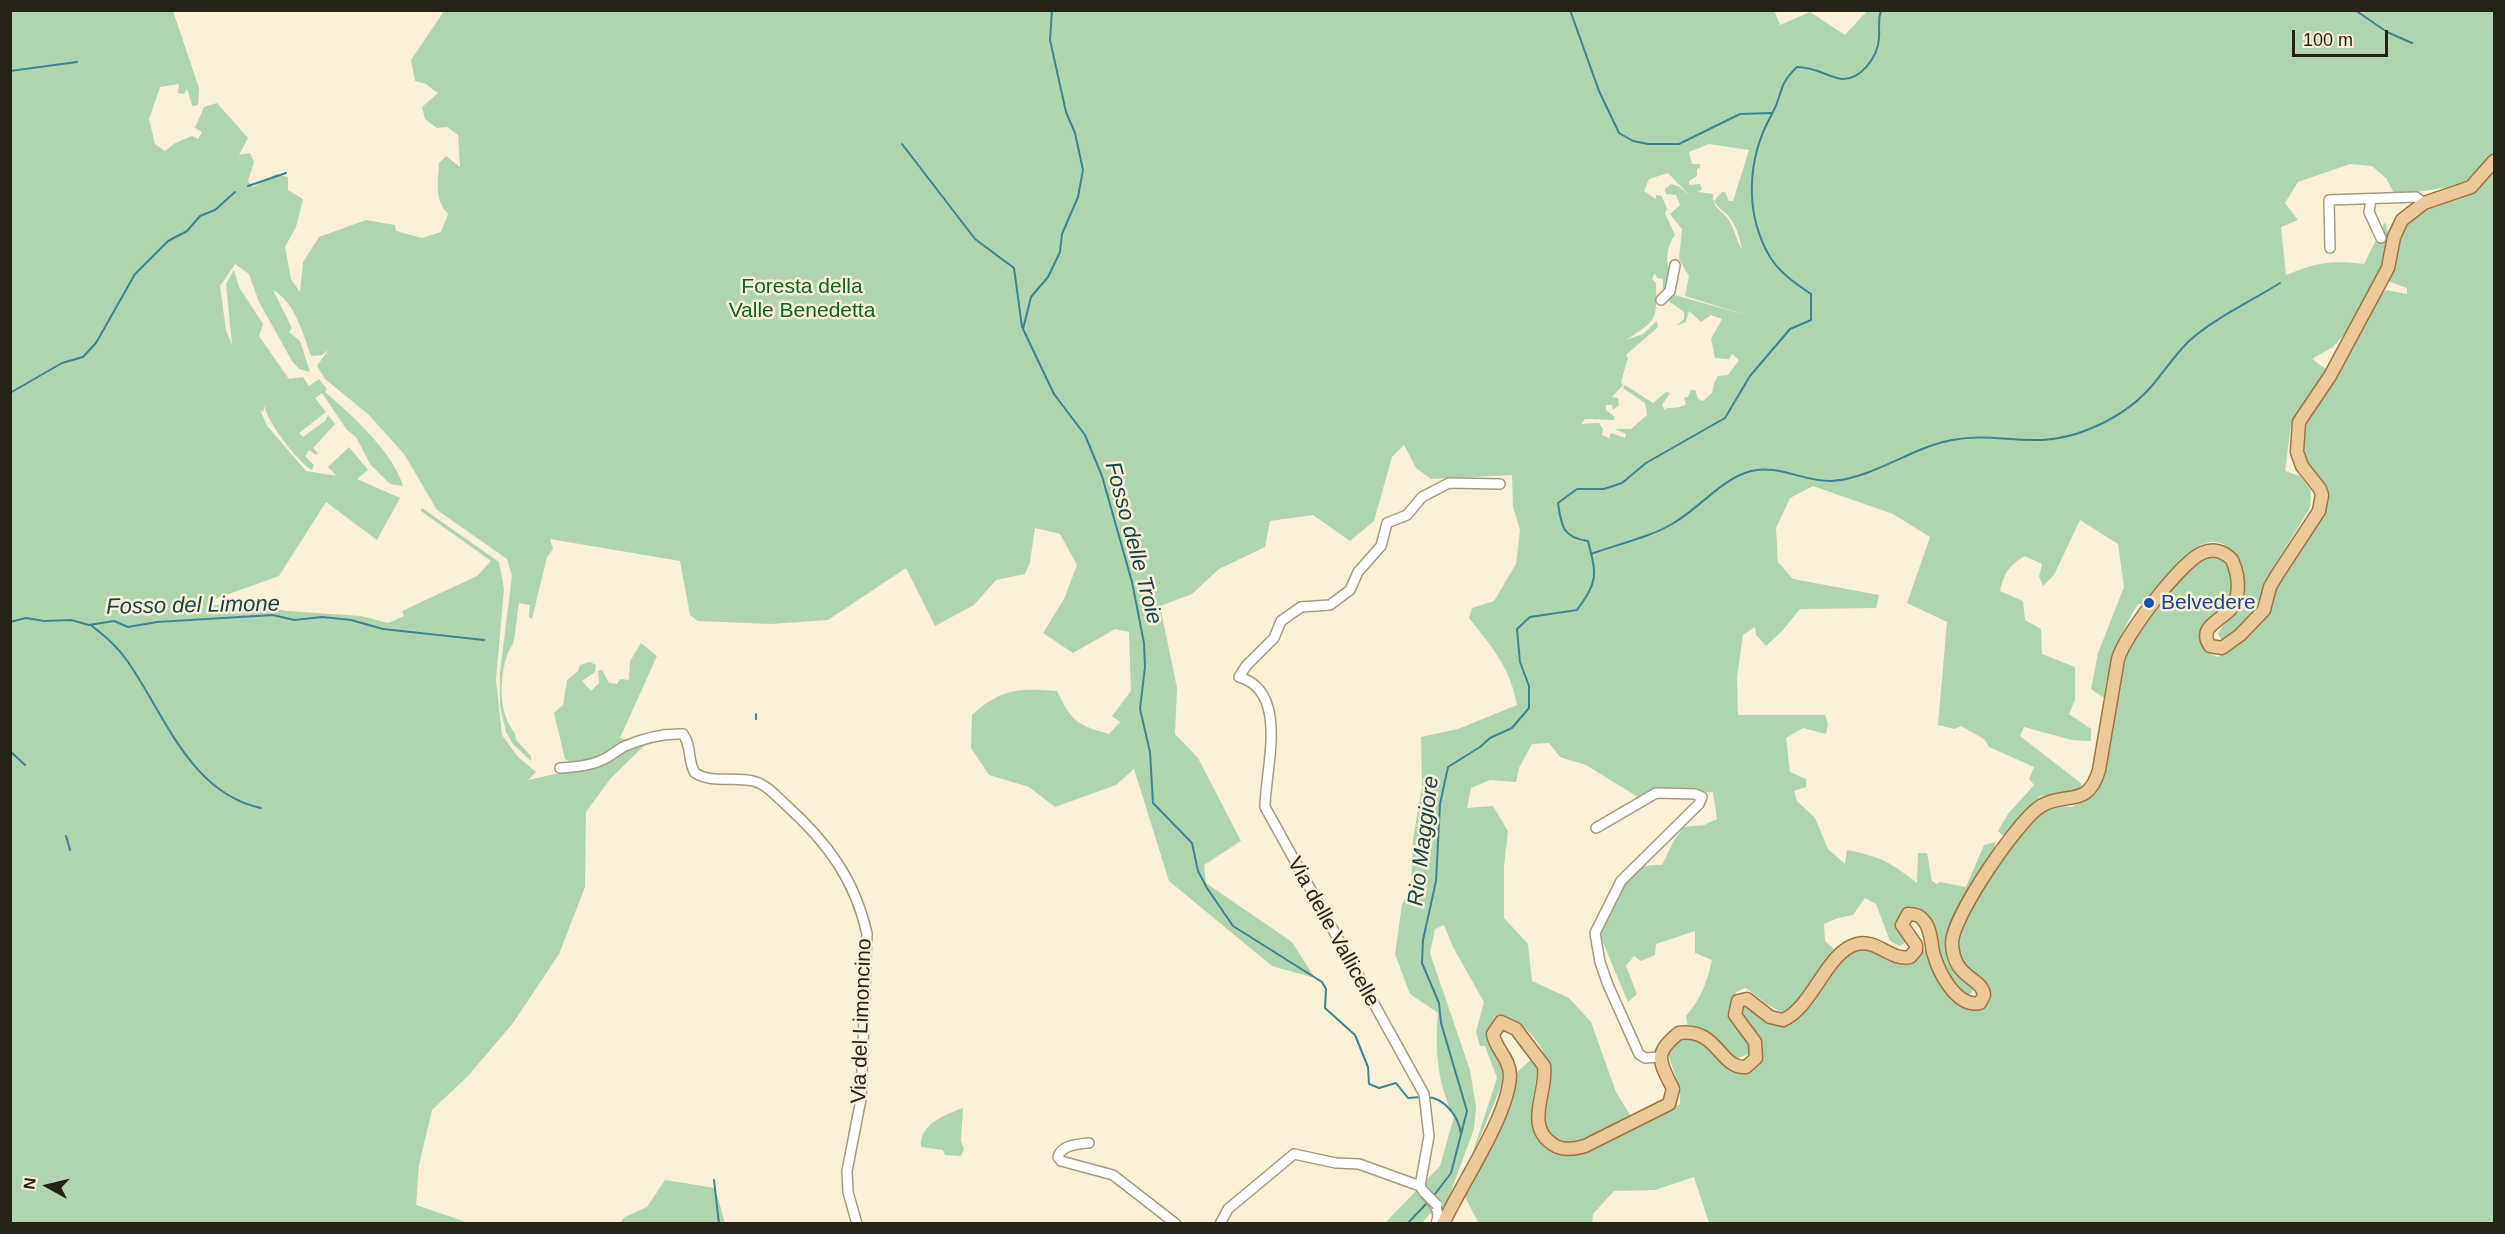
<!DOCTYPE html>
<style>
body{margin:0}
#map{position:relative;width:2505px;height:1234px;overflow:hidden;background:#faf0d6;font-family:Helvetica,sans-serif}
canvas{display:block}
.frame{position:absolute;inset:0;border:12px solid #252218;pointer-events:none}
.north{position:absolute;left:18px;top:1156px;width:60px;height:60px;-webkit-text-stroke:4px #faf0d6;paint-order:stroke;rotate:278deg;font-size:16px;font-weight:700;line-height:24px;text-align:center;color:#252218}
.north::after{content:'';display:block;margin:auto;width:21px;height:27px;background:#252218;clip-path:polygon(50% 0,100% 100%,50% 72%,0 100%)}
.scale{position:absolute;left:2292px;top:30px;width:96px;height:27px;box-sizing:border-box;border:3px solid #252218;border-top:0;padding-left:8px;font-size:18px;line-height:21px;white-space:nowrap;color:#252218;-webkit-text-stroke:4px #faf0d6;paint-order:stroke}
</style>
<div id="map">
<canvas width="2505" height="1234"></canvas>
<div class="frame"></div>
<div class="north">N</div>
<div class="scale">100 m</div>
</div>
<script>
const ctx = document.querySelector('canvas').getContext('2d');
ctx.lineJoin = 'round';
function fill(path, color) {
  ctx.fillStyle = color;
  ctx.fill(path, 'evenodd');
}
function trace(path, color, width, dash) {
  ctx.strokeStyle = color;
  ctx.lineWidth = width;
  ctx.lineCap = dash ? 'butt' : 'round';
  ctx.setLineDash(dash || []);
  ctx.stroke(path);
}
function write(font, color, halo, rows, align = 'center') {
  ctx.font = font + ' Helvetica,sans-serif';
  ctx.lineWidth = 5;
  ctx.setLineDash([]);
  ctx.textBaseline = 'middle';
  ctx.strokeStyle = halo;
  ctx.fillStyle = color;
  for (const [text, x, y, turn = 0] of rows) {
    ctx.save();
    ctx.translate(x, y);
    ctx.rotate((+turn || 0) * Math.PI / 180);
    ctx.textAlign = isNaN(turn) ? turn : align;
    if (halo) ctx.strokeText(text, 0, 0);
    ctx.fillText(text, 0, 0);
    ctx.restore();
  }
}
const green = new Path2D(`
 M494 10H1774L1780 25 1810 12 1845 35 1868 10 2494 11V156L2463 186C2440 187 2418 193 2395 195L2386 178 2372 166 2350 164 2298 182 2285 203 2298 220 2281 227 2286 275C2317 262 2331 260 2364 264L2385 222 2389 236 2379 276 2346 332 2333 347 2312 359 2326 369 2291 425 2285 471 2300 476 2311 491 2310 508 2271 571 2254 616 2227 639H2221L2218 634C2223 622 2236 615 2240 604 2251 572 2229 522 2193 550 2176 564 2163 588 2150 605L2138 604C2119 635 2108 663 2104 698L2091 689 2098 653 2124 587 2118 544 2080 520 2054 575 2043 586 2039 577 2042 564 2025 556C2009 565 2004 574 2000 591L2023 601 2025 620 2041 629 2042 654 2075 667V700L2069 714 2091 729V741L2072 740 2024 727 2020 736 2082 784 2077 792 2040 796 2007 840 1998 831 2008 814 2034 785 2029 779 2034 767 1989 747 1984 739 1961 726 1955 729 1938 725 1947 622 1907 603 1930 537 1893 514 1813 486 1790 498 1776 528 1778 562 1793 579 1879 595 1876 608 1800 609 1783 630 1766 646 1756 635 1755 627 1743 635 1737 677 1738 715H1825L1828 724 1826 734 1803 728 1786 738 1790 772 1806 779V787L1794 791 1797 801 1815 818 1828 849 1845 864 1847 850C1882 857 1890 862 1917 883L1918 853H1927L1932 881 1937 884 1940 882 1966 887 1984 845 1995 842V850C1981 871 1940 922 1950 947 1955 959 1964 972 1971 984L1973 990 1971 994H1963C1953 982 1941 970 1936 954 1930 932 1940 915 1911 908L1902 913 1897 926 1906 943 1899 946 1890 941 1876 904 1865 898 1853 915 1838 918 1824 924 1825 941 1835 950C1821 972 1806 1000 1782 1012 1767 1007 1759 996 1745 988L1736 992 1730 1009 1751 1040 1749 1054 1738 1058 1728 1054 1710 1033 1688 1028 1686 1016C1701 998 1707 983 1712 960L1695 953V931L1656 944 1655 955 1641 961 1634 956 1626 966 1637 994 1628 1002 1596 926C1613 897 1623 862 1662 865L1674 840 1684 827 1704 825 1717 819 1713 792H1660L1641 799 1586 765 1560 757 1549 743 1532 744 1519 768 1516 782 1490 780 1471 788 1467 808 1493 806 1508 831 1504 866V918L1528 944 1532 981 1569 998 1591 1022 1616 1092 1632 1118C1616 1125 1594 1141 1577 1142 1529 1148 1549 1099 1549 1073 1549 1058 1539 1043 1529 1032 1518 1021 1510 1015 1494 1017L1486 1035 1504 1064V1079L1468 1167 1497 1078 1485 1046H1480L1476 1032 1484 1002 1453 947 1444 925 1435 929 1430 953 1470 1070 1476 1107 1474 1129 1443 1213 1430 1214 1421 1224 1385 1223 1440 1166 1454 1117C1437 1083 1435 1050 1438 1013L1410 994 1395 954 1402 905 1411 886 1413 839 1422 787 1421 737 1458 729 1517 705C1510 667 1492 647 1469 618L1472 608 1494 601 1516 564 1520 530 1513 507 1512 475 1431 479 1416 468 1404 445 1392 457 1374 521 1350 541 1313 515 1270 521 1265 547 1219 569 1192 594 1160 606 1177 688 1175 734 1198 758 1241 841 1204 865 1206 883 1292 942 1315 978 1272 966 1169 881 1134 769 1116 785 1055 807 1029 787 989 775 971 748 972 715C1001 688 1020 688 1057 691 1072 722 1077 725 1109 734L1120 722 1112 716 1131 691 1129 632 1115 629 1073 653 1043 633 1064 599 1077 565 1060 534 1035 528 1030 562 1025 574 996 580 974 605 935 626 906 568 828 620 771 624 698 621 690 615 680 561 550 539 553 549 547 557 532 619 529 617 530 605 519 603C517 615 516 628 514 640 513 645 510 648 508 653 499 676 498 714 515 733L516 740 531 756V761L513 744 506 732 500 706V672L512 576 507 559 437 510 404 454 369 415 325 379 317 366 328 350 322 355 311 356C303 334 295 302 273 290L292 328 289 332 300 341 310 372 299 369 292 361 259 302 249 274 235 264 220 286 226 330 232 345 226 284 234 270 239 287 263 324 259 336 289 379 303 377 309 386 319 379 327 389 325 392C351 414 393 452 403 486L390 484 370 464 356 437 347 430 322 393 315 398 326 412 299 433 303 437 325 421 328 415 335 424 313 448 318 453 316 455 309 450 305 456 314 465 312 470C299 464 265 419 265 406L263 412 260 410 268 427 306 471 337 476 328 467 349 447 368 470 357 479 400 498 377 540 326 502 279 576 215 599 209 605H256L287 611 361 616 388 623 404 616 402 611 477 576 491 561 421 511 422 508 499 562 504 589 496 680 502 735 518 757 536 772 528 780 583 768 565 759 554 713 563 705 567 680 578 671 580 665 590 662 596 665 595 672 582 681 591 691 599 683 598 671 602 670 609 683 617 684 620 679 629 680 630 661 641 643 657 656 620 738 646 744 611 778 586 812 585 887 559 954 513 1023 468 1076 432 1110 419 1165 416 1205 469 1223H11L10 11H173L199 88 198 105 192 106 187 88 184 94 178 93 179 84 160 87 149 119 155 144 165 151 175 143 192 136 198 139 202 132 195 128 204 107 217 103 248 138 239 155 250 153 254 162 248 181 253 187 276 174 288 177V190L303 199 296 227 285 247 291 279 300 292 303 262 319 237 366 220 395 225 396 231 422 238 441 232 448 214C434 200 438 181 439 163L446 156 460 167 458 135 447 127 437 128 425 119 422 107 438 93 426 84 415 81 411 60 444 11ZM1709 144 1749 150 1733 201H1729L1725 192H1722L1714 201C1718 209 1725 211 1730 218 1737 228 1740 238 1742 250 1737 242 1735 231 1730 222 1724 210 1712 210 1713 194L1698 192 1702 189 1700 184 1689 185V181L1697 176V169L1700 168V164H1692L1689 152ZM1668 173 1689 195 1678 186 1671 184 1665 189 1666 194 1676 195 1680 205 1670 214 1682 229 1679 259 1689 276 1685 296 1746 315 1671 294 1667 300 1684 312V319L1676 326 1686 322 1689 311 1701 322 1711 315 1722 319 1711 339 1715 358 1729 359 1732 354 1739 360 1728 375 1718 376 1714 383 1712 393 1703 401 1698 399 1695 390H1691L1688 397 1684 398 1686 404C1682 408 1673 408 1667 408L1665 410 1662 405 1670 393 1666 392 1653 403 1625 385 1623 388 1645 403 1647 415 1631 429H1615L1626 434 1625 438 1611 433 1609 438 1602 435 1603 429 1599 423 1581 424 1585 419 1614 420 1615 417 1606 410V405H1612L1613 410 1619 405 1618 398 1612 397 1623 385 1621 382 1628 358 1626 355 1658 327 1657 321 1643 334 1626 340C1657 320 1657 321 1656 283L1652 279 1655 273 1657 278 1663 279V292L1668 290 1667 279 1670 273C1665 261 1667 245 1675 235L1665 213 1667 209 1662 196 1656 195V199L1644 191 1649 179Z
 M2494 172V1223H1709L1694 1177 1655 1190 1614 1191 1593 1214 1592 1223 1479 1224 1463 1193 1515 1074 1533 1058 1538 1059C1538 1090 1522 1114 1543 1141 1551 1152 1561 1155 1575 1154L1680 1104C1681 1078 1672 1074 1668 1051L1676 1040 1694 1035 1729 1065 1759 1061 1763 1046 1742 1016 1744 1004 1788 1021 1848 951 1865 947 1909 959 1923 948 1967 1006 1983 1009 1990 997 1959 956 1956 935 1993 868 2035 815 2050 805 2072 807 2089 796 2121 667C2137 629 2173 570 2213 555 2225 561 2229 566 2232 579 2237 607 2209 615 2199 637L2208 653 2218 657 2250 636 2269 609 2278 584 2325 510 2304 453 2303 426 2375 296 2387 290 2407 294V288L2387 281C2391 267 2395 237 2403 227 2422 201 2469 195 2494 172Z
 M963 1108 961 1141 964 1149 961 1156 945 1155 943 1150 921 1147C919 1124 945 1115 963 1108Z
 M665 1180 715 1188 725 1223H620L625 1217 647 1207Z`);
const stream = new Path2D(`
 M1052 10 1050 40 1066 112 1075 133 1083 170 1078 197 1062 234 1060 252 1048 277 1031 297 1023 329 1054 394 1085 435 1102 476 1132 582 1144 643 1145 667 1140 709 1150 752 1153 803 1192 843 1198 871 1207 888 1233 926 1322 982 1326 989 1325 1008 1355 1035 1368 1067 1369 1084 1379 1088 1396 1083 1408 1098 1421 1097
 M1570 10 1599 91 1619 133 1633 141 1648 144H1679L1740 114 1771 113
 M2355 10 2387 32 2412 43
 M10 71 77 62
 M902 144 975 239 1014 268 1022 327
 M248 186 286 173
 M10 393 62 363 83 357 96 343 135 274 168 241 187 231 200 216 215 210 235 192
 M1591 554C1618 544 1648 538 1672 524 1699 509 1721 479 1751 471 1778 464 1804 482 1832 481 1874 478 1910 448 1952 440 1999 431 2035 451 2087 430 2110 421 2133 407 2150 388 2163 373 2174 356 2188 342 2214 318 2250 302 2280 283
 M10 622 26 618 44 621 71 620 89 625 114 621 128 627 157 622 273 615 294 620 322 617 351 620 383 629 484 640
 M92 626C106 637 118 647 128 662 165 715 190 793 261 808
 M756 714V719
 M10 751 25 765
 M66 836 70 850
 M1427 1097C1445 1098 1459 1117 1461 1134
 M714 1180 719 1224
 M1432 1198 1451 1173 1467 1111 1441 1023 1439 1003 1422 963 1423 940 1436 881 1440 804 1448 767 1480 747 1490 738 1512 728 1529 708V686L1520 662 1517 629 1530 617 1577 610C1598 581 1597 576 1588 541 1563 538 1561 526 1558 503L1577 489H1604L1622 483 1646 463 1725 418 1750 376 1790 329 1811 320V294C1796 284 1780 273 1770 257 1744 213 1747 158 1772 114 1784 92 1777 86 1797 67 1813 67 1823 74 1837 78 1859 84 1878 57 1879 38 1880 26 1877 23 1881 10
 M1407 1224 1428 1202`);
const minor = new Path2D(`
 M2371 199 2369 212 2381 238
 M2330 248 2329 200 2416 197 2424 203
 M1661 300 1670 291 1675 265
 M560 768C574 767 589 766 602 760 610 757 616 751 623 747 641 739 663 733 683 734 692 746 687 760 695 773 713 784 733 776 753 781 766 784 776 796 786 805 826 841 855 879 867 934L861 1099 847 1171 848 1192 857 1224
 M1596 828 1656 793 1695 794 1702 797 1699 804 1621 881 1595 933 1600 962 1608 985 1639 1054 1645 1058 1660 1057
 M1089 1143C1078 1144 1061 1145 1058 1157L1061 1161 1113 1175 1176 1224
 M1220 1224 1228 1209 1294 1154 1336 1163 1359 1164 1420 1186
 M1436 1224C1443 1205 1428 1201 1420 1186L1429 1136 1424 1094 1265 807C1265 770 1290 691 1239 677L1246 666 1274 638 1281 621 1301 607 1330 605 1350 590 1358 572 1381 546 1387 523 1407 515 1422 497 1449 483 1500 484`);
const major = new Path2D(`
 M1443 1224C1461 1184 1508 1117 1510 1076 1510 1058 1495 1049 1493 1034L1501 1022 1516 1029 1544 1066C1548 1092 1523 1126 1554 1145 1563 1151 1575 1149 1585 1146L1669 1104 1673 1089C1660 1062 1652 1054 1679 1033 1719 1028 1719 1069 1746 1067L1756 1058 1755 1042 1735 1015 1738 1001 1747 999 1770 1017 1783 1020C1813 1007 1827 951 1857 944 1878 939 1890 961 1910 957L1916 950V945L1902 925 1908 914C1915 914 1920 915 1924 921 1931 929 1931 942 1933 952 1938 971 1956 1008 1980 1003L1984 995C1982 977 1953 979 1952 943 1952 917 2018 820 2041 806 2065 791 2088 809 2099 770L2118 659C2125 635 2180 563 2202 553 2213 548 2224 551 2232 560 2238 573 2241 592 2233 606 2224 620 2196 626 2210 646L2222 648 2240 635 2264 610 2270 587 2277 575 2319 511 2322 495 2320 489 2302 466 2297 452 2299 422 2330 376 2388 268 2394 237 2402 220 2424 203 2471 187 2494 161`);
const minorBridge = new Path2D(`
 M1424 1192 1437 1205`);
const markers = [
 [2149,603,6,"#1a4fb4"]
];
const parkNames = [
 ["Foresta della",802,287],
 ["Valle Benedetta",802,311]
];
const transitNames = [
 ["Belvedere",2161,603]
];
const streetNames = [
 ["Via delle Vallicelle",1333,932,61],
 ["Via del Limoncino",862,1021,-88]
];
const waterNames = [
 ["Fosso delle Troie",1133,543,75],
 ["Fosso del Limone",193,606,-1],
 ["Rio Maggiore",1424,841,-83]
];
fill(green, '#aed5af');
trace(stream, '#3b8494', 2);
trace(minor, '#a49b83', 12);
trace(major, '#9f7640', 15);
trace(minor, '#fff', 9);
trace(major, '#ecc89a', 12);
trace(minorBridge, '#a49b83', 12, []);
trace(minorBridge, '#fff', 9);
for (const [x, y, r, color] of markers) {
  const dot = new Path2D();
  dot.arc(x, y, r, 0, 2 * Math.PI);
  ctx.fillStyle = color;
  ctx.fill(dot);
  trace(dot, '#faf0d6', 2);
}
write('21px', '#076620', '#faf0d6', parkNames);
write('21px', '#164399', '#faf0d6', transitNames, 'left');
write('21px', '#252218', '#faf0d6', streetNames);
write('italic 22px', '#14424e', '#faf0d6', waterNames);
</script>
